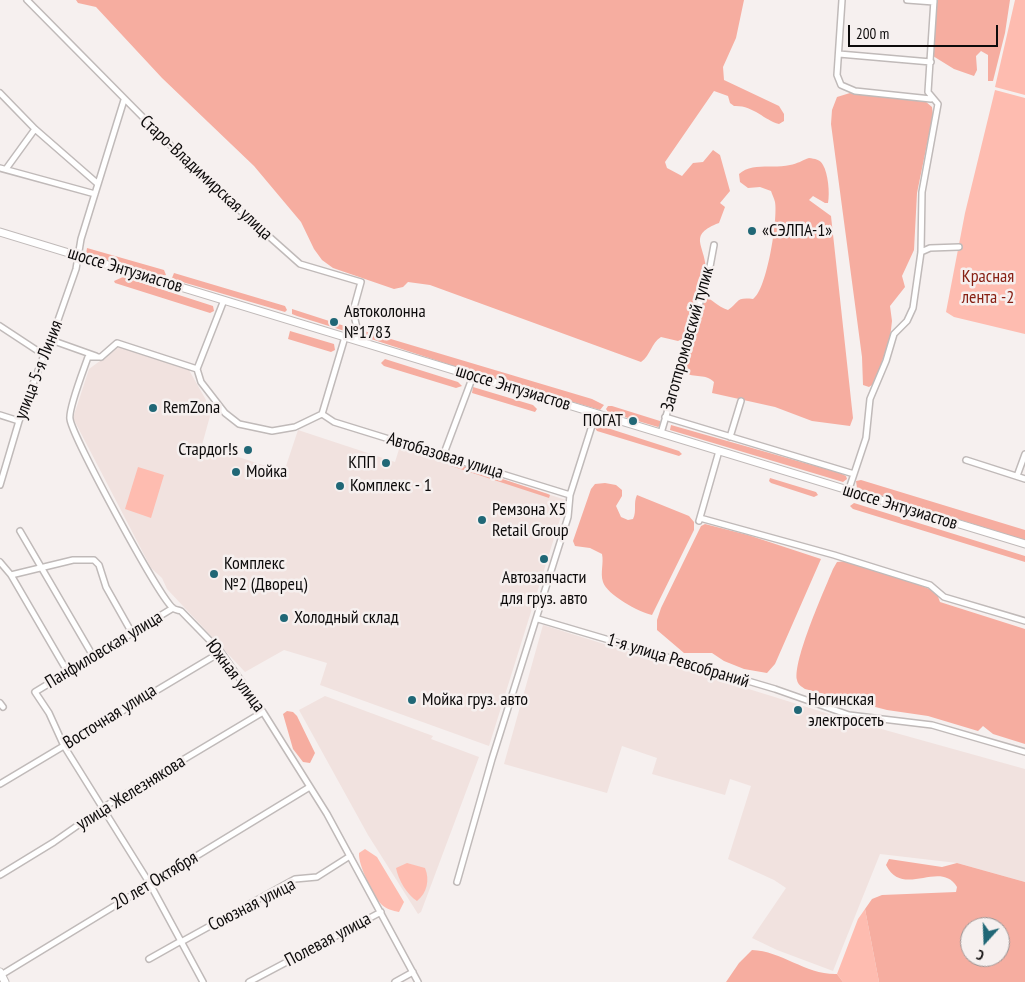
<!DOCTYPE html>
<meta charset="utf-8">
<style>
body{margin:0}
#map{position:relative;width:1025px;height:982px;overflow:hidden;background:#f6f0ef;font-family:"PT Sans Narrow",sans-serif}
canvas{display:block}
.north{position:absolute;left:960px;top:917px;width:50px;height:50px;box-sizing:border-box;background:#f6f0ef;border:1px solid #999494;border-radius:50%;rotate:200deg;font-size:14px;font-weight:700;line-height:20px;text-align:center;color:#0d0b0b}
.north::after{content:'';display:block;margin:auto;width:18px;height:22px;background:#206776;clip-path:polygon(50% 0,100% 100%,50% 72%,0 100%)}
.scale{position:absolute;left:848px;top:25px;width:150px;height:22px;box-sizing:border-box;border:2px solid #0d0b0b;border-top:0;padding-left:6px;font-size:15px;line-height:18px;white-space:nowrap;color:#0d0b0b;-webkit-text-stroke:4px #f6f0ef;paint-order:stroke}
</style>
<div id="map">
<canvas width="1025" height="982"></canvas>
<div class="north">С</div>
<div class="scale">200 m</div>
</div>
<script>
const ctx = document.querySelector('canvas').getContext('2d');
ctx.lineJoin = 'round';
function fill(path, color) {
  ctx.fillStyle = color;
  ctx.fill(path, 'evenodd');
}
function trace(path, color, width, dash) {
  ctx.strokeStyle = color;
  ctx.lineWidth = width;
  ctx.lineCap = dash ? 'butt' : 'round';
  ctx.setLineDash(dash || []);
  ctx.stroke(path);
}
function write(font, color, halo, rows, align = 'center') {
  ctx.font = font + ' "PT Sans Narrow",sans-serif';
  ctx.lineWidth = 5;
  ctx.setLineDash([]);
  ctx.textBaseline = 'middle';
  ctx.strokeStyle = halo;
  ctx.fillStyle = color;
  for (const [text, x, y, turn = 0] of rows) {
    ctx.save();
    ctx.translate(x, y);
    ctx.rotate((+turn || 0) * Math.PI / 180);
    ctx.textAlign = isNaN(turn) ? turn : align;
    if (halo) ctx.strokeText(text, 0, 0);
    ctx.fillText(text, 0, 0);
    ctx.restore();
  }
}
const built = new Path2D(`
 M119 347 189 370 206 400 210 416 202 445 284 472 298 430 395 462 400 446 566 500 489 746 320 685 327 663 284 650 245 672 167 589 162 578 151 568 73 418 89 369Z
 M543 625 842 718 1025 769V882L957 863 880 854 833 971 777 950 752 938 786 888 774 880 728 859 751 786 730 779 725 795 652 774 657 758 622 746 607 793 504 764Z
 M325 696 433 736 431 739 479 757 421 912 418 914 368 835 299 710Z`);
const green = new Path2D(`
 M1015 0H1025V95L995 87Z
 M995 90 1025 98V334L954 317 946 312 965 213Z
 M138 467 164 475 151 518 125 509Z
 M365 849 377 857 404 902 399 912C393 911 386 909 381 904 373 895 358 865 359 853Z
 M407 863 425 868C430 880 427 893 417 901 407 895 398 879 396 868Z
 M865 909 879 982H843L837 974 858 919Z`);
const forest = new Path2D(`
 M76 0H744L736 38 723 67 724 80 779 106 784 114V121L779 124C764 120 753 105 734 106L730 103 728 96 714 91 665 162 667 168 682 176 693 163 703 162 713 150 720 155 730 191 720 203 725 207 719 223C687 235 705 245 706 269L684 338 678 341 661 337C651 343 651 355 641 362L430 285 408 282 403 287 394 289 333 268 322 260 314 249 301 222 254 166 162 78 96 7 78 3Z
 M936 0H1010L1005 33 993 81H988V55L981 51 976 56 977 70 974 76 954 69 933 56Z
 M850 93 925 101 932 107 933 115 917 193 914 250 902 276 905 287 890 306 892 321 890 338 875 383 869 387 863 385 862 357 831 124 832 110 837 97Z
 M809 158C815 159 820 159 823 165 828 173 830 193 828 203H825L813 196 809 200 831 216 853 418 850 426 812 421 775 407 712 393 714 382C704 372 692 380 682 370L704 297C712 298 717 307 728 310 740 302 735 297 753 299 767 290 778 219 775 202 774 198 772 194 771 191L760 187 748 188 740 182 739 174C752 162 774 169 790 165 797 164 803 160 809 158Z
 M87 248 164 270 166 275 163 276 86 254Z
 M174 273 285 306 287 310 285 312 179 281 172 278Z
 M123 277 213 306 214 311 210 313 115 283 114 281Z
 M292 309 354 329 356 332 351 333 297 316 292 314Z
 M290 331 334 344 335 350 331 352 288 339Z
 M364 331 592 399 604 405 600 410 472 372 365 337Z
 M385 359 458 382 462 386 456 388 384 366 381 363Z
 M473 387 533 405 537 409 535 412 472 393Z
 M608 406H612L660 421 661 425 658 427 608 412 606 409Z
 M598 425 679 451 682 454 679 456 597 431 595 428Z
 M671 425 840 473 846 476 847 479 843 482 670 430Z
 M451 462 548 494 550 495 549 498 543 496 451 466 449 463Z
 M770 478 816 492 818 495 814 497 771 483 769 481Z
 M861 480 1025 530V540L857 488 856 481Z
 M605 483 616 485 622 490V496L616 506 621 517 628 520 633 519C637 511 633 503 637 495L689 516 694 522V530L652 615C639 612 607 595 603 582 600 573 604 563 602 554L590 548 575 546 573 541 591 489 595 484Z
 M854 503 1025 556V562L853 509 850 506Z
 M705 524 748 535 821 559 775 664 767 673 744 669 724 661 712 653H684L657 630V620L661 608 701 526Z
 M847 561 891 574 932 590 937 594 940 602 1025 629V744L993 734 983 726 978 731 928 716 887 710 805 689C801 686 798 685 797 680 793 660 824 591 833 569L837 562Z
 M287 711 293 712 297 716 315 753 310 763 303 762 293 749 283 714Z
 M889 859 942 867 957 863 1025 882V982H879L865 909 872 899 882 895 956 892 957 887C940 859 903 899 886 865ZM970 927H1000V957H970Z
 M752 950C782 951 806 975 837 974L843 982H726L739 963Z`);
const street = new Path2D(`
 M27 0 200 175 300 264 361 282 353 311 360 341
 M842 0 837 75 841 85 855 91 931 99
 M907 0 934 2
 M839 54 931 62
 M0 93 35 129 98 184
 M0 168 95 194
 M6 169 35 129
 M921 252 930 248 959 247
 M224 300 197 369 201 382 225 413 239 424 272 431 295 427 322 414 345 337
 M0 326 44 355
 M51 340 96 356
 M101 357H88C84 369 68 409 70 419 72 436 160 599 173 608 175 610 178 610 181 611L221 652 263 712 327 814 418 982
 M101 357 117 343 197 369
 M322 414 334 422 570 495
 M0 415 19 421
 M665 417 854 474
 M661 433 709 272 714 245
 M730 437 741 401
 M443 456 473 376
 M966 460 1025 479
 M1017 476 1025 454
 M0 485 19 421 44 355 51 340 76 269 81 239 124 100
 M848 492 866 438 870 399 886 361 894 334 907 321 913 308 921 252 922 192 938 104 928 92 934 0
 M700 518 834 555 930 585 944 597 1025 621
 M699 521 719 451
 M20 531 93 656
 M0 562 11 575 67 671
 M11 575 73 560H94L99 565 106 587 132 633
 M173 608 35 692 49 713 64 746 150 884 203 982
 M538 619 775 689 849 715 932 725 1025 752
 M0 703 3 707
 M0 784 221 652
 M0 875 54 842 104 807 263 712
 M457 882 492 759 568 517 570 495 596 413
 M181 942 295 879 317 877 350 856
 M149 959 181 941
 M1 975 308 788
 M249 982 381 912
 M395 982 413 972`);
const secondary = new Path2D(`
 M0 232 1025 544
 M0 972 5 982`);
const markers = [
 [752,231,5,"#206776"],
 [334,322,5,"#206776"],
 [153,408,5,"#206776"],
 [633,421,5,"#206776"],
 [248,450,5,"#206776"],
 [386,463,5,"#206776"],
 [236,472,5,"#206776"],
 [340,486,5,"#206776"],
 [482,520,5,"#206776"],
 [544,559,5,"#206776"],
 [214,574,5,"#206776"],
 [284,618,5,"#206776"],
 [412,700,5,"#206776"],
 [798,710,5,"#206776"]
];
const streetNames = [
 ["Старо-Владимирская улица",206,178,43],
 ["шоссе Энтузиастов",125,270,17],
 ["Заготпромовский тупик",688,339,-74],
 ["улица 5-я Линия",39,370,-69],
 ["шоссе Энтузиастов",513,388,17],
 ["Автобазовая улица",445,456,17],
 ["шоссе Энтузиастов",900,507,17],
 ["Панфиловская улица",104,650,-31],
 ["1-я улица Ревсобраний",678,661,17],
 ["Южная улица",235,676,53],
 ["Восточная улица",110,717,-32],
 ["улица Железнякова",131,793,-32],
 ["20 лет Октября",155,881,-31],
 ["Союзная улица",252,905,-27],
 ["Полевая улица",328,940,-28]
];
const poiNames = [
 ["«СЭЛПА-1»",762,231],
 ["Автоколонна",344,312],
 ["№1783",344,333],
 ["RemZona",163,408],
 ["ПОГАТ",623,421,"right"],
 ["Стардог!s",238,450,"right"],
 ["КПП",376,463,"right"],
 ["Мойка",246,472],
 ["Комплекс - 1",350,486],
 ["Ремзона X5",492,510],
 ["Retail Group",492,531],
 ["Комплекс",224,564],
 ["№2 (Дворец)",224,585],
 ["Автозапчасти",544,578,"center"],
 ["для груз. авто",544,599,"center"],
 ["Холодный склад",294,618],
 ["Мойка груз. авто",422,700],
 ["Ногинская",808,700],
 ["электросеть",808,721]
];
const parkNames = [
 ["Красная",988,277],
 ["лента -2",988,298]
];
fill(built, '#f1e2df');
fill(green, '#febcb0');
fill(forest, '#f6ada0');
trace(street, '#c0bab9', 8);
trace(secondary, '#c0bab9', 9);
trace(street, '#fff', 5);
trace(secondary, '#fff', 7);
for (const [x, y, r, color] of markers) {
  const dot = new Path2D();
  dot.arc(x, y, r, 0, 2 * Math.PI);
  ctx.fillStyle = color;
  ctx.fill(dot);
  trace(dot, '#f6f0ef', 2);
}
write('18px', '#0d0b0b', '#f6f0ef', streetNames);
write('18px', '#0d0b0b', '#f6f0ef', poiNames, 'left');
write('18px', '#872014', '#f6f0ef', parkNames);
</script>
